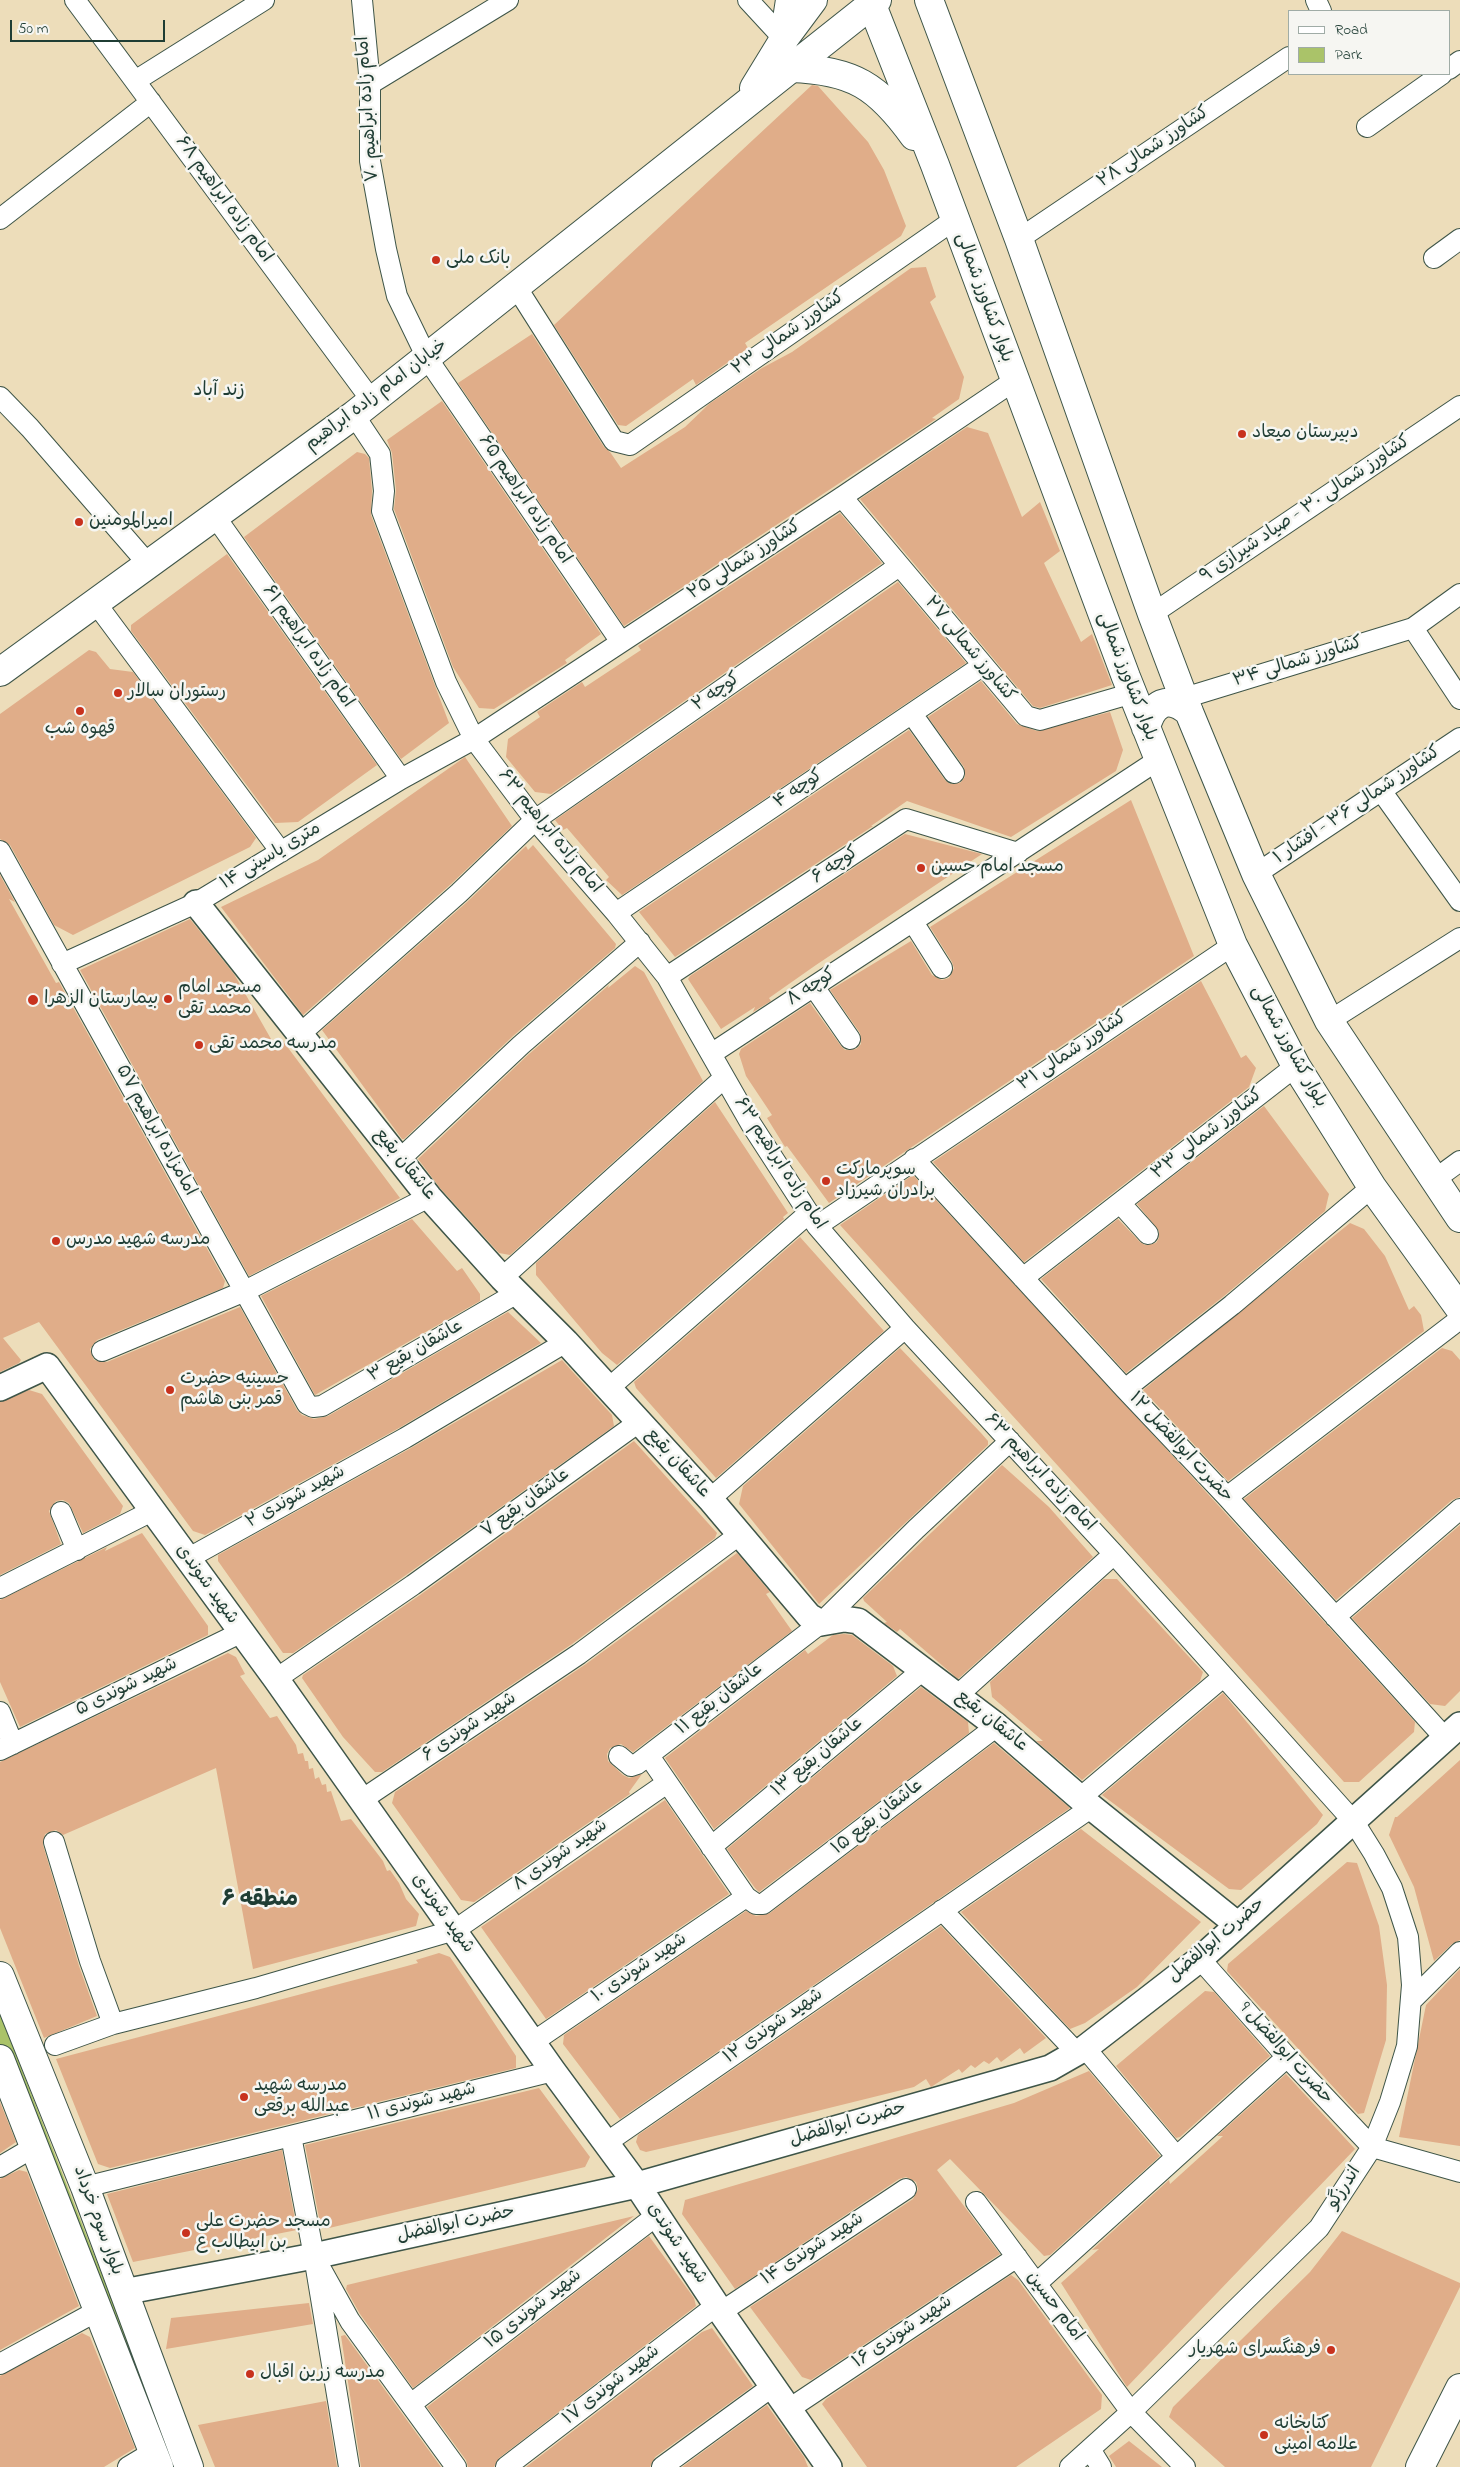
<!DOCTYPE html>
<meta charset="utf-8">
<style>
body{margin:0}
#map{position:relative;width:1460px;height:2467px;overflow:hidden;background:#edddba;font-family:"Indie Flower",sans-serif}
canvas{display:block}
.legend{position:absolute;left:1288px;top:10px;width:162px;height:65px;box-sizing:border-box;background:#f6f6f2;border:1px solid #a0aca6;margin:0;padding:6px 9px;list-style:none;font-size:15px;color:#1f3d34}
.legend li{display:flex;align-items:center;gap:10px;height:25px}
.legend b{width:25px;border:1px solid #a0aca6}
.scale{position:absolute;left:10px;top:20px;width:155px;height:22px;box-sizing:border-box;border:2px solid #1f3d34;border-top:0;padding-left:6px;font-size:15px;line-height:18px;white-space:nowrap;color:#1f3d34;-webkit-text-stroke:4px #f6f6f2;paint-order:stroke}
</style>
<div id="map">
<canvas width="1460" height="2467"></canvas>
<ul class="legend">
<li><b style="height:6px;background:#fff"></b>Road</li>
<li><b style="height:14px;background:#aac369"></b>Park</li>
</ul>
<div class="scale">50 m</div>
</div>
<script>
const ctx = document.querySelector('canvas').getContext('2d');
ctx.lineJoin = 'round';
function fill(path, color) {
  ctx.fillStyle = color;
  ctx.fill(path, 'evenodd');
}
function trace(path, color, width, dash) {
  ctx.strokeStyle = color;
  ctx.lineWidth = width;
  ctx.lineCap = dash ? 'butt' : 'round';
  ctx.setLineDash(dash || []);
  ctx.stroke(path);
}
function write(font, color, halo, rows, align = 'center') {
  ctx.font = font + ' "Indie Flower","Playpen Sans Arabic",sans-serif';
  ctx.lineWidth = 5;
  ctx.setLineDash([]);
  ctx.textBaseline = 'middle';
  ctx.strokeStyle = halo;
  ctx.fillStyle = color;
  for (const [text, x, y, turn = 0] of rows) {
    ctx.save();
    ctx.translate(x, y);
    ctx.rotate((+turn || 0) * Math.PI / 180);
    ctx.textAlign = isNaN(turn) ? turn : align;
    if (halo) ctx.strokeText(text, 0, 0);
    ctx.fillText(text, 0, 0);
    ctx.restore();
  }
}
const green = new Path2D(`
 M0 2014 177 2467H167L0 2044Z`);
const building = new Path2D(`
 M812 85 818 86 868 142 884 170 906 226 901 236 745 343 748 348 696 385 693 379 626 426 618 425 554 325Z
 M926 267 936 297 930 302 964 377 959 399 932 418 936 419 624 626 458 383 532 334 604 447 610 452 621 468 685 427 709 404 762 368 792 352 911 268Z
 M442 401 601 634 565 660 567 663 494 709 479 708 453 667 394 509 396 490 392 453 387 440Z
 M967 427 988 433 1022 517 1040 502 1060 551 1044 563 1081 642 1092 634 1112 685 1040 708 1033 706 860 499Z
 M357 452 365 454 369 458 372 491 371 515 449 723 401 759 244 537Z
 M840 513 882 563 551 794 535 792 506 757 508 739 540 717 537 712 582 682 585 687 641 650 638 646Z
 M227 554 377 765 298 822 275 823 131 631V625Z
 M898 582 966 663 622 895 606 880 609 877 567 828 563 830 555 820Z
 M89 650 96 652 110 669 133 672 256 838 250 847 73 935 54 925 10 845 0 839V714Z
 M981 681 1017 724 1037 731 1110 712 1123 750 1116 771 1011 837 907 801 871 826H873L675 957 639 912 909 730 945 780 950 784 960 783 965 777 964 767 928 717Z
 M465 757 512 826 451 884 303 1015 221 907 318 860Z
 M1131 800 1194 956 829 1203 787 1146 785 1147 767 1118 772 1115 746 1076 739 1054 741 1049 810 1003 841 1046 845 1050 856 1049 861 1044 860 1033 830 990 911 941 932 975 942 980 949 978 954 968 952 962 930 927Z
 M905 834 982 854 816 965 769 998 771 1001 753 1012 755 1007 721 1029 688 979 690 976Z
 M533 845 616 944 615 948 513 1036 404 1139H402L322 1030 467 902 526 846 528 850Z
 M0 875 15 902 9 899 56 983 59 982 225 1281 223 1288 97 1340 90 1349 94 1360 107 1362 240 1307 297 1410 302 1415 314 1419 328 1416 508 1312 541 1343 399 1428 205 1535 193 1531 39 1322 3 1338 21 1360 19 1363 0 1372Z
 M190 919 234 974 275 1046 283 1041 400 1198 249 1276 80 970Z
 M635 966 644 972 703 1081 510 1255 499 1253 440 1188 418 1159 529 1054 609 985 608 988Z
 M1201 981 1241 1058 1246 1055 1256 1068 1249 1087 1024 1262 933 1162Z
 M715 1102 788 1213 783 1217 784 1219 617 1365 602 1353 536 1275V1263Z
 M1264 1106 1329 1194 1325 1211 1224 1296 1126 1373 1041 1279 1118 1219 1140 1242 1145 1245 1156 1243 1159 1238V1231L1137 1204Z
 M913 1175 1218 1505 1415 1722 1414 1732 1359 1782H1344L840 1225Z
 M412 1219 457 1271 462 1268 480 1294V1301L315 1395 261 1296Z
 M1350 1223 1364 1229 1385 1256 1409 1310 1414 1306 1421 1315 1424 1331 1228 1481 1143 1390Z
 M800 1237 884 1331 716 1478 636 1388 634 1382Z
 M900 1348 981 1433 988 1441V1445L819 1604 739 1504 743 1486Z
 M1442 1348 1452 1351 1460 1360V1497L1452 1500 1336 1600 1244 1499Z
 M562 1360 612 1415 614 1426 406 1575 293 1653H283L218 1561V1555L411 1448Z
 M29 1390 42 1394 123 1506 120 1514 83 1533 69 1503 63 1500 56 1501 49 1511 61 1544 0 1575V1402Z
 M634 1441 717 1533 715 1538 572 1644 382 1772H375L343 1737 302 1678 303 1675 420 1595Z
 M1002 1465 1049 1507 1093 1557 958 1679 900 1629 897 1632 884 1623 887 1622 864 1601 863 1598Z
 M1460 1525V1691L1445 1706 1430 1704 1352 1618Z
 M142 1533 208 1626V1635L20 1727 0 1682V1600L107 1547 105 1551Z
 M737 1553 770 1592 766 1594 792 1631 633 1752 621 1744 610 1748 607 1754 608 1761 623 1775 629 1778 642 1774 629 1792 630 1794 474 1902 461 1900 392 1803 395 1792 586 1664Z
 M1104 1579H1117L1203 1672 1200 1681 1082 1780 1036 1741H1043L992 1697 990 1682Z
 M844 1634 852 1635 893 1666 897 1676 714 1829 665 1758 805 1650 808 1654 833 1635Z
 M228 1653 236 1657 245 1674 240 1676 270 1718 277 1716 296 1745 298 1754 303 1753 305 1761H308L309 1769 313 1768 315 1779 319 1777 322 1785 326 1784 327 1792 331 1791 341 1821 351 1819 383 1861 387 1871 390 1870 399 1883 406 1899 419 1914 416 1926 253 1969 216 1768 63 1835 56 1830 45 1834 43 1845 79 1966 97 2016 44 2038 0 1928V1762Z
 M921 1687 968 1722 969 1733 759 1892 755 1888 727 1849Z
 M1223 1693 1323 1815 1317 1824 1241 1890 1229 1889 1102 1795Z
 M994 1743 1070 1808 620 2119 563 2044 564 2035 746 1911 756 1916 770 1913Z
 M1460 1760V1940L1452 1944 1434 1961 1414 1887 1389 1835 1395 1817H1397Z
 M665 1800 729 1894 546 2019 481 1927Z
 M1081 1829 1201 1922 1137 1987 1085 2023 1070 2029 961 1912Z
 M1347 1862 1357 1863 1379 1926 1387 1985 1386 2040 1364 2113 1358 2114 1227 1971 1228 1964Z
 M941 1926 1046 2038 1024 2054 1020 2048 1001 2062 997 2057 989 2064 984 2061 975 2068 971 2065 962 2073 959 2069 931 2087 926 2079 914 2087 728 2133 646 2152 640 2150 636 2142 638 2135Z
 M439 1953 450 1957 465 1979 516 2056V2068L110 2168 98 2164 56 2059 396 1969 418 1963 416 1960Z
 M1460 1969V2146L1399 2137 1426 2005Z
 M1205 1991 1214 1992 1270 2056 1180 2137 1176 2138 1116 2066Z
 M1089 2071 1160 2156 1050 2255 1044 2256 950 2159 937 2170 1000 2254 811 2380 802 2377 750 2307 913 2199 918 2189 916 2182 906 2177 899 2179 735 2289 682 2214 685 2200 1014 2103Z
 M1286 2074 1355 2149 1127 2387 1061 2283 1099 2249 1092 2250 1169 2180 1170 2184 1223 2136H1217Z
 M539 2088 590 2157 585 2167 325 2229 320 2223 305 2145Z
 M0 2102 16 2142 0 2153Z
 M282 2150 297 2230 133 2262 107 2194Z
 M19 2170 27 2172 79 2306 0 2350V2179Z
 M634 2216 413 2388 360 2314 346 2289 347 2285Z
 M1342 2231 1460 2283V2287L1371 2467H1225L1169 2417 1173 2407 1310 2272Z
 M649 2236 694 2298 696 2306 499 2458 494 2467H468L466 2460 427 2407Z
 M1011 2275 1018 2280 1102 2395 1101 2409 1016 2467H867L822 2404 826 2399Z
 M309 2303 313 2324 166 2349 171 2318Z
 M712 2328 753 2386 655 2457 650 2467H526L702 2332Z
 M82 2333 90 2337 135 2448 104 2467H0V2376Z
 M345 2335 441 2467H361L341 2336Z
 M326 2401 337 2467H215L198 2425Z
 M767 2405 804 2457 808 2467H682Z
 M1129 2441 1162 2467H1116L1109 2456Z`);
const minor = new Path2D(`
 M75 0 372 401
 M362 0 370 84V161L386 249 397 296 427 358 621 642
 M748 0 784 39
 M1316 0 1321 11
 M1449 69 1460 61
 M135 81 264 0
 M370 84 508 0
 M1367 127 1442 74
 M0 219 151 102
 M1019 239 1289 57
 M1434 258 1460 239
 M517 288 614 441 630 445 954 220
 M0 397 30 428 148 564
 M354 415 380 454 384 491 382 511 446 682 474 739 535 820 616 913 667 977 751 1124 817 1226 905 1328 1114 1554 1354 1822 1374 1854 1392 1888 1408 1937 1412 1985 1407 2046 1390 2102 1372 2147 1319 2228 1131 2412 1070 2467
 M842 497 1026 716 1040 720 1133 693
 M214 515 401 779
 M95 602 281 852
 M1152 614 1460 406
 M1413 628 1460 699
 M1184 698 1413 628 1460 594
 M912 714 954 773
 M1382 792 1460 901
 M0 851 307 1404 313 1407 322 1406 517 1293
 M1256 874 1460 738
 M616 913 982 666
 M913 922 942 968
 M62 964 196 903 401 779 474 739 842 497 1014 381
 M667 977 906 819 1018 853
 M814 987 850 1039
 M1329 1021 1460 938
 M300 1034 459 893 535 820 899 566
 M711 1054 1158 760
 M914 1159 1125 1389 1227 1497 1445 1738
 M399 1160 521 1045 640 942
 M1434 1180 1460 1161
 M1121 1204 1148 1234
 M817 1226 1233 945
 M502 1278 724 1078
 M1023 1278 1296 1066
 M102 1351 245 1291 429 1197
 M609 1388 809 1213
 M1125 1389 1232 1305 1372 1187
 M1227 1497 1460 1319
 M710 1499 905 1328
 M61 1512 77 1550
 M187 1559 405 1438 566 1342
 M0 1588 152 1511
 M1335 1617 1460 1509
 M276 1679 413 1585 639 1422
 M958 1695 1114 1554
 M0 1712 13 1744
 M0 1750 240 1633
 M619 1756 631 1766 637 1764 821 1623 916 1529 1010 1441
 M649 1756 746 1897 756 1904H763L997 1726
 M1080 1798 1223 1677
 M360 1801 579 1654 739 1535
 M54 1842 90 1961 113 2024
 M711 1847 924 1669
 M942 1910 1077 2053
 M1200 1959 1287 2057 1372 2147
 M1411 2001 1460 1952
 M533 2042 746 1897
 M55 2045 113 2024 256 1988 455 1930 667 1783
 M1085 2048 1176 2156
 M291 2136 314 2256 349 2467
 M606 2143 1092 1807
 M1372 2147 1460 2172
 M0 2167 34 2147
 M85 2187 553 2071
 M976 2202 1131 2412 1185 2467
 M321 2269 350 2321 456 2467
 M1037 2283 1287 2057
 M721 2312 906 2189
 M0 2364 99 2310
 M411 2404 656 2216
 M789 2409 1017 2257
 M1090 2449 1101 2467
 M128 2467 153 2452
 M506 2467 717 2305
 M662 2467 773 2386`);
const tertiary = new Path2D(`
 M196 903 429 1197 502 1278 566 1342 710 1499 809 1616 821 1623 844 1619 858 1621 997 1726 1080 1798 1238 1925
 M0 1388 47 1366 276 1679 553 2071 637 2185 721 2312 829 2467
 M123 2292 314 2256 637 2185 1050 2068 1085 2048 1200 1959 1460 1725`);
const secondary = new Path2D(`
 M754 88 784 39 813 0
 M0 672 354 415 877 0
 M0 1976 85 2187 189 2467
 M0 2059 159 2467
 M1420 2467 1460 2388`);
const primary = new Path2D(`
 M870 0 935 165 1126 677 1233 945 1296 1066 1372 1187 1460 1309
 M929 0 1019 239 1152 614 1189 712 1256 874 1329 1021 1460 1218
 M784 39 790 0
 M791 68C853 70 878 86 914 136
 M1146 728C1152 703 1168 694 1189 712`);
const markers = [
 [436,260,5,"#c8321e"],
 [1242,434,5,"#c8321e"],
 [79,522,5,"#c8321e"],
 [118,693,5,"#c8321e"],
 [80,711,5,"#c8321e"],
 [921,868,5,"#c8321e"],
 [168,999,5,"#c8321e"],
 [33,1000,6,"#c8321e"],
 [199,1045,5,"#c8321e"],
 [826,1181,5,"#c8321e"],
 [56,1241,5,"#c8321e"],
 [170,1390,5,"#c8321e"],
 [244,2097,5,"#c8321e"],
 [186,2233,5,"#c8321e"],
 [1331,2350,5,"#c8321e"],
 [250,2374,5,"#c8321e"],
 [1264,2435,5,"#c8321e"]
];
const streetNames = [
 ["امام زاده ابراهیم ۷۰",369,109,-94],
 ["کشاورز شمالی ۲۸",1154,148,-34],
 ["امام زاده ابراهیم ۶۸",223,200,54],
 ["بلوار کشاورز شمالی",983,298,70],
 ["کشاورز شمالی ۲۳",789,334,-35],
 ["خیابان امام زاده ابراهیم",377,396,-37],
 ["امام زاده ابراهیم ۶۵",524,500,56],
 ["کشاورز شمالی ۳۰ - صیاد شیرازی ۹",1306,510,-34],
 ["کشاورز شمالی ۲۵",745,561,-33],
 ["امام زاده ابراهیم ۶۱",307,647,55],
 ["کشاورز شمالی ۲۷",969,650,50],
 ["کشاورز شمالی ۳۴",1298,663,-17],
 ["بلوار کشاورز شمالی",1126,677,69],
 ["کوچه ۲",717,693,-35],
 ["کوچه ۴",799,790,-34],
 ["کشاورز شمالی ۳۶ - افشار ۱",1358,806,-34],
 ["امام زاده ابراهیم ۶۳",549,832,51],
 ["۱۴ متری یاسینی",271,857,-31],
 ["کوچه ۶",836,866,-34],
 ["کوچه ۸",812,988,-33],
 ["بلوار کشاورز شمالی",1288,1047,61],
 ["کشاورز شمالی ۳۱",1073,1052,-34],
 ["امامزاده ابراهیم ۵۷",155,1131,61],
 ["کشاورز شمالی ۳۳",1208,1135,-38],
 ["امام زاده ابراهیم ۶۳",779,1164,57],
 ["عاشقان بقیع",404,1165,51],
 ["عاشقان بقیع ۳",416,1352,-30],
 ["حضرت ابوالفضل ۱۲",1180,1448,47],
 ["عاشقان بقیع",677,1464,48],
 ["امام زاده ابراهیم ۶۳",1039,1473,47],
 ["شهید شوندی ۲",296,1498,-29],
 ["عاشقان بقیع ۷",526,1504,-36],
 ["شهید شوندی",206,1585,54],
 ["شهید شوندی ۵",127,1688,-26],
 ["عاشقان بقیع ۱۱",720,1700,-38],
 ["عاشقان بقیع",991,1722,39],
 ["شهید شوندی ۶",470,1728,-34],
 ["عاشقان بقیع ۱۳",818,1758,-40],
 ["عاشقان بقیع ۱۵",878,1818,-38],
 ["شهید شوندی ۸",561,1856,-35],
 ["شهید شوندی",442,1914,54],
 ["حضرت ابوالفضل",1217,1941,-40],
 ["شهید شوندی ۱۰",640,1969,-34],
 ["شهید شوندی ۱۲",774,2027,-35],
 ["حضرت ابوالفضل 9",1285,2054,48],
 ["شهید شوندی ۱۱",422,2103,-14],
 ["حضرت ابوالفضل",848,2125,-16],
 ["اندرزگو",1345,2188,-57],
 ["بلوار سوم خرداد",97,2221,70],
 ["حضرت ابوالفضل",456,2225,-12],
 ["شهید شوندی",676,2244,56],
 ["شهید شوندی ۱۴",813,2250,-33],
 ["امام حسین",1054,2307,53],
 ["شهید شوندی ۱۵",534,2310,-38],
 ["شهید شوندی ۱۶",903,2333,-34],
 ["شهید شوندی ۱۷",612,2386,-38]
];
const poiNames = [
 ["بانک ملی",446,260],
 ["دبیرستان میعاد",1252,434],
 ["امیرالمومنین",89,522],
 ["رستوران سالار",128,693],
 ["قهوه شب",80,730,"center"],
 ["مسجد امام حسین",931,868],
 ["مسجد امام",178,989],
 ["محمد تقی",178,1010],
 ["بیمارستان الزهرا",44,1000],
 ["مدرسه محمد تقی",209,1045],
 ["سوپرمارکت",836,1171],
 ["برادران شیرزاد",836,1192],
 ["مدرسه شهید مدرس",66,1241],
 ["حسینیه حضرت",180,1380],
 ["قمر بنی هاشم",180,1401],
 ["مدرسه شهید",254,2087],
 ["عبدالله برقعی",254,2108],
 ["مسجد حضرت علی",196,2223],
 ["بن ابیطالب ع",196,2244],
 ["فرهنگسرای شهریار",1321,2350,"right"],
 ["مدرسه زرین اقبال",260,2374],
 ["کتابخانه",1274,2425],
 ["علامه امینی",1274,2446]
];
const neighbourhoodNames = [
 ["زند آباد",219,392]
];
const districtNames = [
 ["منطقه ۶",260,1901]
];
fill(green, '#aac369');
fill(building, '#e0ad89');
trace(minor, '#3e5548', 22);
trace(tertiary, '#3e5548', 28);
trace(secondary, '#3e5548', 30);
trace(primary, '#3e5548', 30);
trace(minor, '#fff', 20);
trace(tertiary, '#fff', 25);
trace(secondary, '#fff', 28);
trace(primary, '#fff', 28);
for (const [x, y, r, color] of markers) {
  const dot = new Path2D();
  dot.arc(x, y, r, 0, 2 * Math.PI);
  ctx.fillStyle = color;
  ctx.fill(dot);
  trace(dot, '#f6f6f2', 2);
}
write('18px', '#1f3d34', '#f6f6f2', streetNames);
write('18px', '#1f3d34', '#f6f6f2', poiNames, 'left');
write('19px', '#1f3d34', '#f6f6f2', neighbourhoodNames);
write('bold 22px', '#1f3d34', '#f6f6f2', districtNames);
</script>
